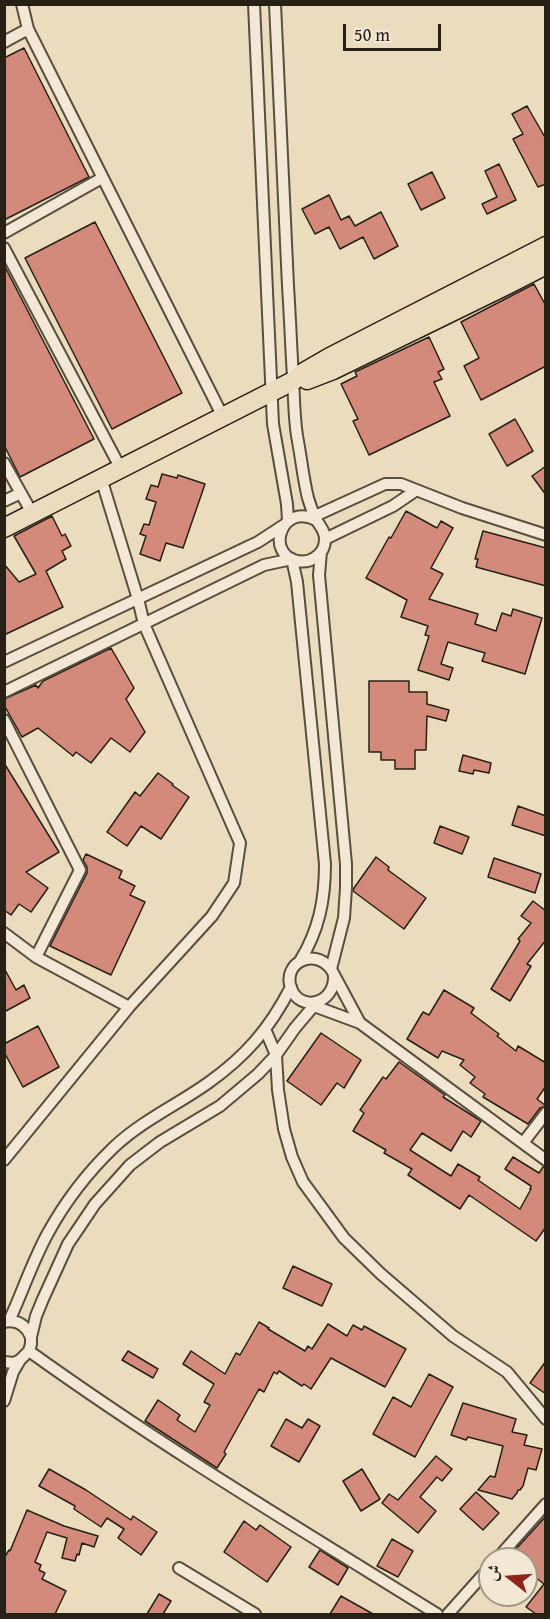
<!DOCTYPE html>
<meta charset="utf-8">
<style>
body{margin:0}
#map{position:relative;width:550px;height:1619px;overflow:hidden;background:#ecdcbe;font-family:"Gentium Book Plus",Amiri,serif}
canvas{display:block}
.frame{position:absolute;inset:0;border:6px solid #272015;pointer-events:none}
.north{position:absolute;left:478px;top:1547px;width:60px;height:60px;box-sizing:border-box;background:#f3e8d5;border:2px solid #a19888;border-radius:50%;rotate:287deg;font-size:16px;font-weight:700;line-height:24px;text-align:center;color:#272015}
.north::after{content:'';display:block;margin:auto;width:21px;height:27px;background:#8f2418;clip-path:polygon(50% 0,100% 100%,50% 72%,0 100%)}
.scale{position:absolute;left:343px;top:24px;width:98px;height:27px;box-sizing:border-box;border:3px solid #272015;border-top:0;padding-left:8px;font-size:18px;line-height:21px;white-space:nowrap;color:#272015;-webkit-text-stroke:4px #f3e8d5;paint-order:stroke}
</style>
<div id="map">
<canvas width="550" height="1619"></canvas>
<div class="frame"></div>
<div class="north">ش</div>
<div class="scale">50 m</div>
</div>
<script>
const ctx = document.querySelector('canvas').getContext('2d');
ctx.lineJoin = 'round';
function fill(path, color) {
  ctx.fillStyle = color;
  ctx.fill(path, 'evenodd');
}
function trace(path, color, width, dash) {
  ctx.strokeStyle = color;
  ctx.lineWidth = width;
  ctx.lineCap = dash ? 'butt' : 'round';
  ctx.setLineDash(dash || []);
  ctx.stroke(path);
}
const building = new Path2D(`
 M24 48 89 177 4 220V58Z
 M527 106 546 139V184L538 187 513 139 523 134 512 114Z
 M499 164 516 200 487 214 482 204 497 197 485 171Z
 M432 172 445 198 421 210 408 184Z
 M329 195 341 220 349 216 355 226 381 212 398 246 374 259 363 237 340 249 329 227 315 234 302 209Z
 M95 222 182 393 112 429 25 258Z
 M4 265 94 439 20 477 4 445Z
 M534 284 546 306V366L481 400 464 366 479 358 461 322Z
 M429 337 444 369 438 372 442 379 434 382 450 416 369 455 353 421 358 419 341 384 357 376 355 372Z
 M515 419 533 451 507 466 489 434Z
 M546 466V495L532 476Z
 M162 474 177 478 178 475 205 484 183 548 166 543 160 561 140 554 146 536 140 534 144 524 149 525 156 502 146 499 151 485 158 487Z
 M406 511 437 528 441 521 453 528 431 568 443 574 429 599 478 614 475 624 496 631 502 613 511 616 513 609 542 618 525 674 482 661 485 653 448 642 441 664 453 668 449 680 418 670 429 636 425 635 428 626 401 617 407 600 366 578 389 537 391 538Z
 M52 516 62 536 65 534 71 546 62 551 66 559 46 571 63 607 4 635V564L19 582 36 574 14 536Z
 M483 531 546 548V586L476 567 478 559H475Z
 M111 648 134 688 126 699 145 732 130 752 111 738 91 763 76 752 73 756 38 728 22 737 4 705V699L36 685 38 688 43 681Z
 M369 681H409V692H427V704L449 710 446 721 427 716 426 750H415V769H395V760H381V752H369Z
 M463 755 491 763 489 773 474 770 473 774 459 771Z
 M4 763 59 852 26 872 48 888 31 912 19 904 11 915 4 910Z
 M158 773 173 784 172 785 189 797 161 839 141 826 127 846 107 832 135 792 140 796Z
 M518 806 546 816V836L512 825Z
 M440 826 469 837 462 854 434 843Z
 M86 854 122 871 119 878 135 886 130 895 145 902 111 975 50 946 87 873V867L83 860Z
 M376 857 389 867 388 870 426 898 404 929 353 891 354 888Z
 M494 858 541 874 535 893 488 877Z
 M533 901 546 911V940L527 964 531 966 510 1001 491 989 520 941 518 939 531 923 521 916Z
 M4 968 16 990 24 985 30 998 4 1012Z
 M444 990 474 1008 471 1013 499 1034 497 1036 516 1051 518 1046 546 1063V1086L537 1099 546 1106 540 1108 528 1124 483 1097 485 1094 470 1083 475 1077 460 1065 464 1060 442 1051 438 1058 407 1039 423 1012 429 1015Z
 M38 1026 59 1067 23 1087 4 1052V1044Z
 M321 1033 361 1060 344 1088 337 1083 321 1105 287 1081Z
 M399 1062 445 1095 443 1097 481 1121 471 1137 463 1131 451 1151 422 1133 410 1150 451 1176 458 1164 480 1177 478 1180 520 1209 531 1189H530L531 1186 505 1169 513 1157 539 1173 543 1167H546V1227L536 1241 469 1195 460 1209 408 1175 412 1169 384 1153 386 1150 353 1131 364 1113 360 1110 383 1077 386 1079Z
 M293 1266 332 1284 322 1306 283 1288Z
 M259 1322 269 1328 268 1329 305 1351 308 1346 312 1349 328 1324 347 1336 353 1325 362 1330 364 1326 406 1349 385 1387 331 1358 311 1389 304 1384 302 1386 279 1371 277 1374 274 1372 264 1392 259 1389 224 1452 226 1454 217 1468 145 1421 158 1400 180 1415 177 1420 195 1432 210 1405 204 1402 214 1384 183 1364 191 1351 225 1374 236 1353 240 1355Z
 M128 1351 158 1369 153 1378 122 1360Z
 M546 1361V1394L530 1383Z
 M429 1374 453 1387 415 1457 373 1434 393 1397 411 1407Z
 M463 1403 516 1419 512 1432 527 1435 524 1445 542 1449 536 1470 528 1468 523 1486 520 1490H518L517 1493 512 1499 478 1490 490 1476 495 1477 503 1446 468 1437 466 1440 451 1435Z
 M286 1419 302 1428 308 1419 320 1426 299 1462 271 1446Z
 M436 1456 452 1469 442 1481 437 1477 420 1497 436 1511 418 1533 382 1503 389 1494 398 1500Z
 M49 1469 86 1490 131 1520 133 1516 157 1532 141 1555 118 1538 124 1529 107 1518 101 1527 74 1509 75 1506 39 1486Z
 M362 1469 380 1499 361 1511 343 1481Z
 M476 1492 499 1513 483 1530 460 1509Z
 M27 1510 64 1526 98 1536 94 1547 82 1543 79 1555 77 1554 75 1561 62 1558 67 1538 47 1532 35 1562 41 1565 39 1570 45 1573 42 1579 66 1591 55 1614H4V1558L9 1550 10 1551Z
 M546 1516V1614H536L526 1607 544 1584 526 1570V1559H507Z
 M244 1521 256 1530 260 1525 291 1547 267 1582 224 1552Z
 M392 1539 413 1551 398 1577 377 1566Z
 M320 1550 348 1568 338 1585 309 1567Z
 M159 1594 171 1601 163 1614H147Z
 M341 1596 373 1614H330Z`);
const minor = new Path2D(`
 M22 4 28 29 223 417
 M254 4 273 424 287 504 288 521
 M275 4C279 98 284 192 288 286 290 316 291 346 293 377 294 397 294 416 297 436 301 456 303 478 308 498 310 505 313 513 316 519 320 527 325 530 325 539 325 547 321 554 314 558 309 562 303 562 297 561 265 554 281 502 316 520
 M4 42 28 29
 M4 233 102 178
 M4 248 121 469
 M4 463 32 513
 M4 501 21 493
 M310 517 315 516 385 484H401L462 508 546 535
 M325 539 393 506 415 491
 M321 552 319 575 346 864V888L344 918 331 969
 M4 662 258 542 284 525
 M4 692 264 565 292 559 297 582 325 864C325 900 319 930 300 961
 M4 720 80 870 36 957
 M4 933 36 957 129 1007
 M307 1002 314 1006 360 1023 331 969C314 947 282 963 291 988 300 1013 335 1004 334 976
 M360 1023 546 1160
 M265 1029 276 1055 278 1090 284 1129 292 1157 303 1182 344 1238 381 1274 453 1336 507 1372 546 1419
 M523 1143 546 1113
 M4 1160 129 1007 212 916 234 883 240 843 144 624 138 599 101 478
 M9 1321C22 1293 33 1260 48 1233 65 1202 88 1172 114 1147 143 1120 177 1105 208 1083 246 1056 270 1028 291 987
 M4 1322C17 1319 26 1325 31 1337
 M29 1351C161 1446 300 1529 437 1614
 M4 1362 14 1363 20 1360 29 1351 31 1344V1337L36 1316 43 1299 68 1244 95 1204 130 1165 160 1142 220 1106 258 1074 276 1055 295 1028 317 1002
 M4 1401 13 1372 20 1360
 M497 1559 546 1504
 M179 1568 255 1614
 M448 1614 490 1567`);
const primary = new Path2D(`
 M307 380 333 370 507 285 546 265
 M4 528 293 381 304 372 330 357 546 246`);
fill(building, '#d48a7b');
trace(building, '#272015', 1.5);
trace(minor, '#584f3f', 14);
trace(primary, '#272015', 21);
trace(minor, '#f3e8d5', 10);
trace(primary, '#ecdcbe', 18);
</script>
